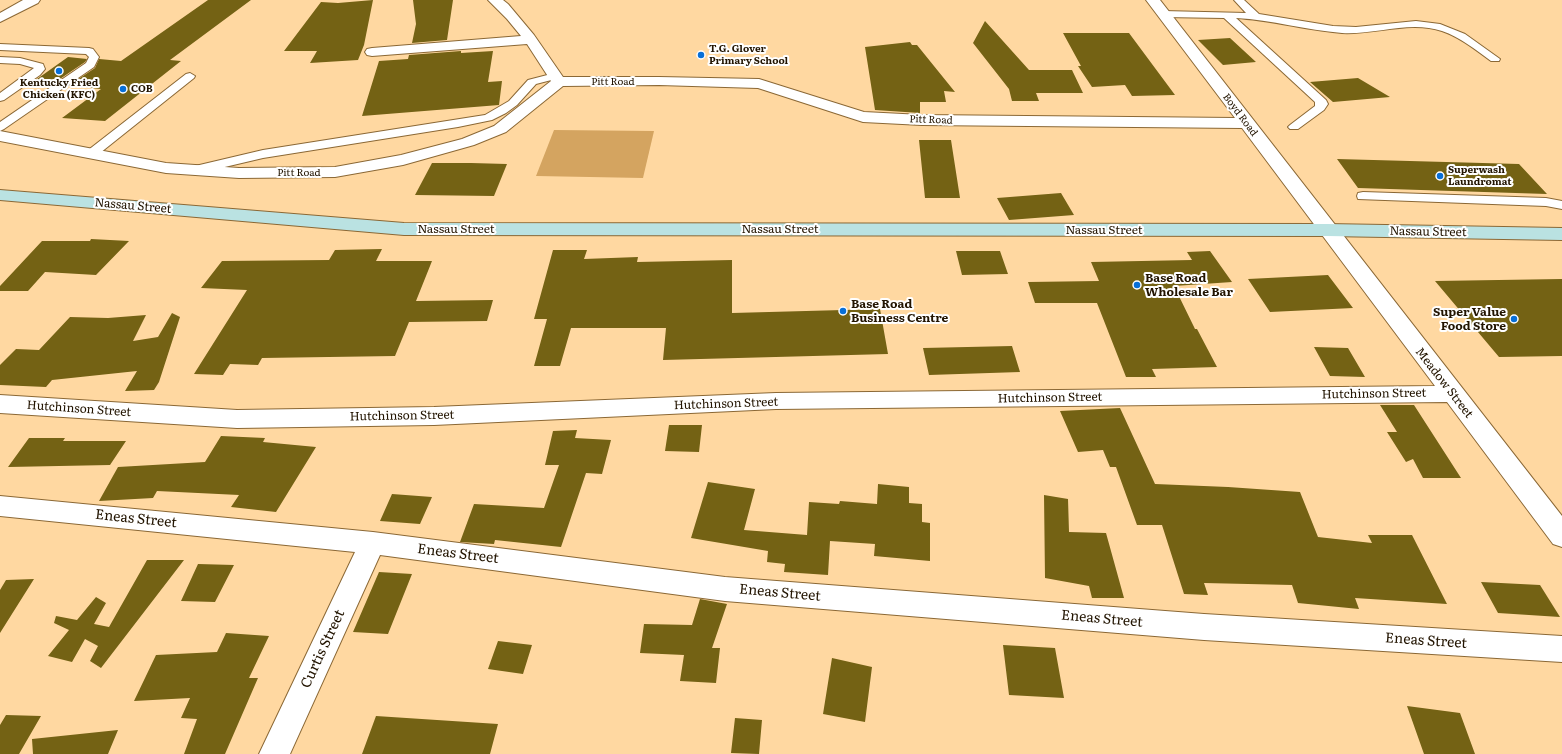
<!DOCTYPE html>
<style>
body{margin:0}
canvas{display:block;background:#ffd8a1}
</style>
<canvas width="1562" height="754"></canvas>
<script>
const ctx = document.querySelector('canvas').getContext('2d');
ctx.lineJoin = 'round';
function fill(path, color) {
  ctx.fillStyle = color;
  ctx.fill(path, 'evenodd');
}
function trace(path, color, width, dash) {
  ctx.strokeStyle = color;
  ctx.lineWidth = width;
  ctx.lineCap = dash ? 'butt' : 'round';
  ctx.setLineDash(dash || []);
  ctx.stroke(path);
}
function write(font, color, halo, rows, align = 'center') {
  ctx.font = font + ' Literata,serif';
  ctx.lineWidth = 4;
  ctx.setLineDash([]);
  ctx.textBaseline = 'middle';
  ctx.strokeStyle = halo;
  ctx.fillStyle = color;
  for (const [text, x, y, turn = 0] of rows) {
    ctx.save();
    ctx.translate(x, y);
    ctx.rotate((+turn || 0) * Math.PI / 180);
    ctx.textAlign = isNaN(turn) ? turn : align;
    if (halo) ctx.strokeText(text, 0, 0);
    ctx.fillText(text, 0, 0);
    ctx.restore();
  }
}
const green = new Path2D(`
 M554 130 654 131 643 178 536 176Z`);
const building = new Path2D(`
 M208 0H251L170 60 181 61 105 121 62 118 101 89 68 86 95 68 99 59 121 61Z
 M373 0 364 45 358 60 310 63 317 51H284L321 2 338 3Z
 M413 0H453L447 40 412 43 416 24Z
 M985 21 1029 70H1072L1083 93H1036L1039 101H1012L1009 89 973 43Z
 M1063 33H1129L1175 95 1132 96 1125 85 1092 87 1078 66H1081Z
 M1230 38 1256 62 1223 65 1198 40Z
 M910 42 912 45H917L955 92 944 91 946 102H920V113L875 110 865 47Z
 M461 51V53L493 51 488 82 502 81 499 105 362 116 379 61 408 59 409 55Z
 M68 57 87 59 85 62 51 85 30 84Z
 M1358 78 1390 97 1333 102 1310 82Z
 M919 140H951L960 198H925Z
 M1337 159 1519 164 1547 194 1358 188Z
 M432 163H471L507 164 494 196 415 195Z
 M1061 193 1074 215 1009 220 997 198Z
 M91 239 129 241 96 275 45 272 28 291H0V286L42 241H90Z
 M382 249 376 261H432L416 301 493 300 487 321 409 322 395 356 262 358 258 365 230 364 223 375 194 374 247 290 201 288 222 261 329 260 335 250Z
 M553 250H587L584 259 638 257 637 262 732 260V313L880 309 888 354 663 360 666 328H571L560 366H534L547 319H534Z
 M956 251H1000L1008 274 962 275Z
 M1210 251 1232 282 1174 286 1195 329H1197L1217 367 1152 369 1156 377H1126L1097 303H1035L1028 282 1099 281 1091 262 1192 260 1187 252Z
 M1328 275 1353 308 1270 312 1248 279Z
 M1562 279V356L1499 357 1435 281Z
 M172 313 180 317 159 382 154 390 125 391 137 371 52 380 46 387 0 385V365L16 349 39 350 70 317 108 318 146 315 133 341 158 337Z
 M1012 346 1020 372 929 375 923 348Z
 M1314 347 1348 348 1365 377 1330 376Z
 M1380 405H1414L1461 478H1423L1413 459 1406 462 1387 432H1397Z
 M1120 408 1155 484 1228 487 1300 492 1318 537 1372 543 1368 535H1412L1447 604 1355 598 1359 609 1298 603 1292 585 1204 583 1208 595 1184 594 1162 525H1137L1116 467H1110L1103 450 1078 452 1060 411Z
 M669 425H702L699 452 665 451Z
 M577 430 575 438 611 440 602 474 586 473 561 547 495 540 494 544 460 542 474 504 544 508 559 465H545L553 431Z
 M221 436 265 438 263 442 316 447 276 512 231 507 239 495 157 491 153 498 99 501 118 467 205 462Z
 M29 438H65L63 441H126L110 465 8 467Z
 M708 482 755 489 744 530 807 535 809 502 839 504 840 501 877 504 878 484 909 487V503L922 504V522L930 523V561L874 556 875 544 830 541 828 575 784 572 785 564 767 562 768 551 691 538Z
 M392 494 432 497 420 524 380 521Z
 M1044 495 1068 499 1069 532 1106 533 1124 598H1092L1089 586 1045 578Z
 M147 560H184L101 668 90 661 98 646 85 639 72 662 48 656 69 630 54 623 56 616 77 620 96 597 106 603 94 624 109 627Z
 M198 564 234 565 215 602 181 601Z
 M379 572 412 574 388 634 353 632Z
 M34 579 0 633V590L6 580Z
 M1481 582 1540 585 1560 617 1498 613Z
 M700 599 727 604 712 648H720L716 683 680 681 684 655 640 653 644 624 692 625Z
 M226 633 269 636 249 678H258L225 754H184L197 719 181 718 190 698 134 701 156 655 217 652Z
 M498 641 532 645 523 674 488 669Z
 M1003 645 1055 648 1064 698 1009 695Z
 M832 658 872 667 865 722 823 714Z
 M1407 706 1460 713 1475 754H1424Z
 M6 715 41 716 19 754H0V725Z
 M376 716 498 724 490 754H362Z
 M735 718 762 720 759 754 731 753Z
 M118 730 108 754H33L32 739Z`);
const service = new Path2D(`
 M1234 0H1244L1259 14 1333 26 1356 27 1416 21 1440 24 1465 34 1500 59 1499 61H1491C1476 50 1460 37 1442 31 1410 20 1375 35 1342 33 1306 30 1272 20 1236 18L1326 100 1328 104 1324 110 1298 129H1290L1288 127 1290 125 1315 106V102L1224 18 1163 17 1158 14 1163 11 1246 13Z
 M0 44 89 48 93 49 99 57 94 67 4 129 0 131V122L86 63 89 57 86 54 0 50Z
 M0 57 20 58 43 64 45 69 40 75 4 100 0 101V93L34 68 20 64 0 63Z
 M190 73 195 76 194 78 95 157H87L85 154 87 151 186 74Z
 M555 73 559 74 560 76 559 78 536 84 517 105 506 113 492 120 458 127 263 158 195 174 191 173 189 170 191 167 263 150 485 115 509 101 528 80Z
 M1363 192 1546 198 1562 201V209L1546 206 1358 199 1357 196 1358 193Z`);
const minor = new Path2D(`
 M488 0H503L508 4 534 35 563 77H659L759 79 864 112 922 115 1235 118 1146 0H1160L1562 516V547L1553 544 1447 402 776 409 434 425 237 428 0 413V395L237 410 434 407 776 393 1435 386 1242 128 922 125 863 122 758 88 659 85 563 86 506 132 474 145 403 165 335 177 239 178 166 173 0 141V131L166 163 239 168 335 167 401 155 462 139 494 126 551 81 527 44 372 56 367 55 365 52 367 49 372 48 521 36 507 19Z
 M0 496 373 532 725 577 1204 614 1562 636V662L1204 640 725 601 380 555 290 754H259L355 552 0 516Z`);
const tertiary = new Path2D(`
 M23 0H40L38 3 0 22V13Z`);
const secondary = new Path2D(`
 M0 190 404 223 1327 224 1562 228V240L1327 236 404 235 0 200Z`);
const markers = [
 [701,55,4,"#076fd8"],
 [59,71,4,"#076fd8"],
 [123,89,4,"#076fd8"],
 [1440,176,4,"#076fd8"],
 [1137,285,4,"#076fd8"],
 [843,311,4,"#076fd8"],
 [1514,319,4,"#076fd8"]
];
const farPoinames = [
 ["T.G. Glover",709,49],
 ["Primary School",709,61],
 ["Kentucky Fried",59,83,"center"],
 ["Chicken (KFC)",59,95,"center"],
 ["COB",131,89],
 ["Superwash",1448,170],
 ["Laundromat",1448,182]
];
const farStreetnames = [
 ["Pitt Road",613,82],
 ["Boyd Road",1240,115,53],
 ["Pitt Road",931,120,2],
 ["Pitt Road",299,173]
];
const streetNames = [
 ["Nassau Street",133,206,5],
 ["Nassau Street",456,229],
 ["Nassau Street",780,229],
 ["Nassau Street",1104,230],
 ["Nassau Street",1428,232,1],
 ["Meadow Street",1444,383,52],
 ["Hutchinson Street",1374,394,-1],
 ["Hutchinson Street",1050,398,-1],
 ["Hutchinson Street",726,404,-2],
 ["Hutchinson Street",79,409,4],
 ["Hutchinson Street",402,416,-1]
];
const poiNames = [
 ["Base Road",1145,278],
 ["Wholesale Bar",1145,292],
 ["Base Road",851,304],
 ["Business Centre",851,318],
 ["Super Value",1506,312,"right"],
 ["Food Store",1506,326,"right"]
];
const nearStreetnames = [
 ["Eneas Street",136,519,6],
 ["Eneas Street",458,554,7],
 ["Eneas Street",780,593,5],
 ["Eneas Street",1102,619,5],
 ["Eneas Street",1426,641,4],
 ["Curtis Street",323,649,-65]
];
fill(green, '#d4a460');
fill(building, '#746214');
trace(service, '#8b6835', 2);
trace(minor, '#8b6835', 2);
trace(tertiary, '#8b6835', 2);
trace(secondary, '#8b6835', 2);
fill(service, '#fff');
fill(minor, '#fff');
fill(tertiary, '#fff');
fill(secondary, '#bae2e2');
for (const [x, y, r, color] of markers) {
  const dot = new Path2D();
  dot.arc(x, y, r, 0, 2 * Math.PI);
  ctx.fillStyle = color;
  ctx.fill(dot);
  trace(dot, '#fff', 1.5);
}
write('bold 10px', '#221401', '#fff', farPoinames, 'left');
write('10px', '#221401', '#fff', farStreetnames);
write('12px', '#221401', '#fff', streetNames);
write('bold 12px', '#221401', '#fff', poiNames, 'left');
write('14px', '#221401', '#fff', nearStreetnames);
</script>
